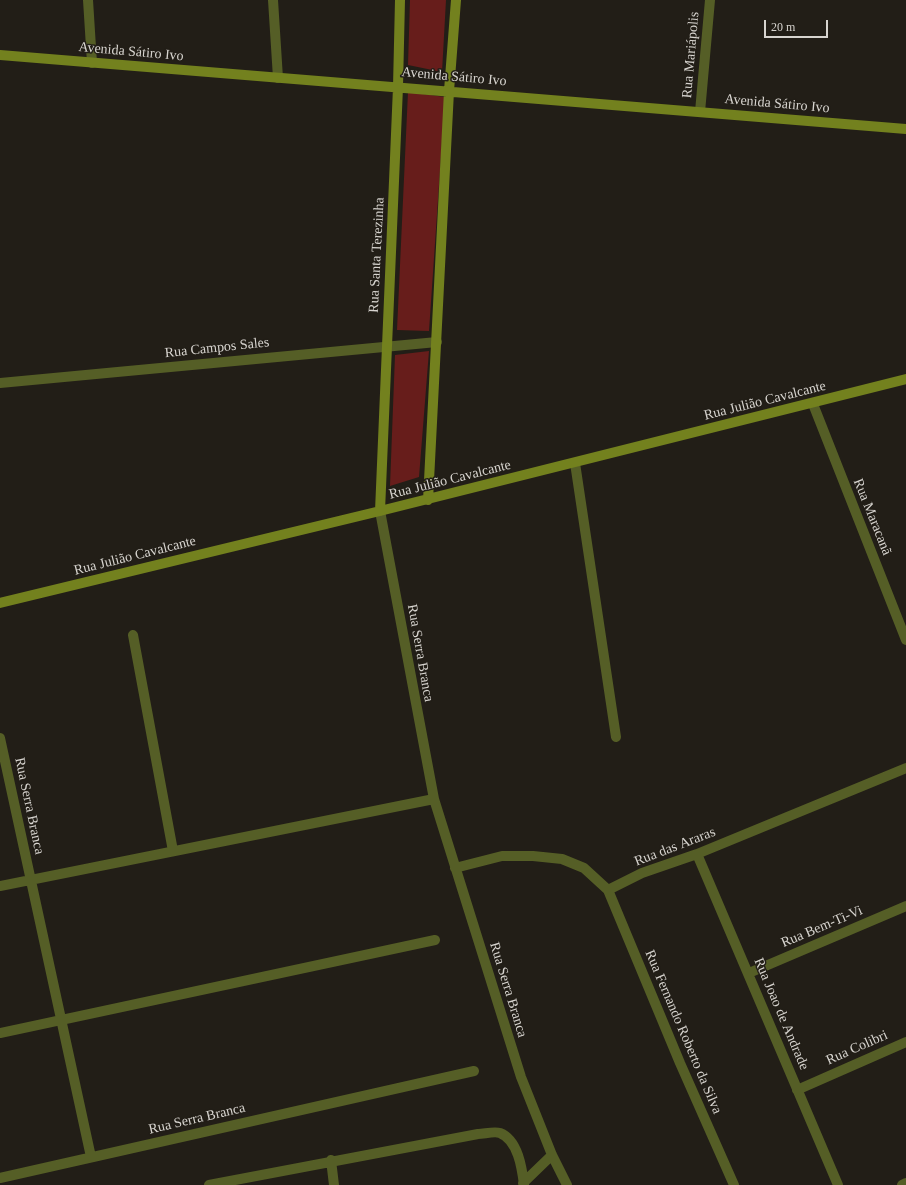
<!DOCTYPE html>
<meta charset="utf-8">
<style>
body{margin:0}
#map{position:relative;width:906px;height:1185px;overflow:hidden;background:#221e17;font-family:"Times New Roman",serif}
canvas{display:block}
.scale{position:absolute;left:764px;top:20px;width:64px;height:18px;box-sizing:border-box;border:2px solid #d7d4cf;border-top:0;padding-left:5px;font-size:12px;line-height:14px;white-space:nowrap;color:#d7d4cf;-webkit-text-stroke:3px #221e17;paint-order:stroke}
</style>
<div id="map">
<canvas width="906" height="1185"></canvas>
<div class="scale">20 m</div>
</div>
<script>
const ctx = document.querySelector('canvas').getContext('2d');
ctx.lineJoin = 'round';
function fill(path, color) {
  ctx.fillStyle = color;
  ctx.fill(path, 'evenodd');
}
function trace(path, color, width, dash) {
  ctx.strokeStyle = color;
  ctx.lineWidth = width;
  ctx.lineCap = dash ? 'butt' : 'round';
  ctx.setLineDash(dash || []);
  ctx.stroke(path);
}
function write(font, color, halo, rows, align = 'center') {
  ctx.font = font + ' "Times New Roman",serif';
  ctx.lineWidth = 3;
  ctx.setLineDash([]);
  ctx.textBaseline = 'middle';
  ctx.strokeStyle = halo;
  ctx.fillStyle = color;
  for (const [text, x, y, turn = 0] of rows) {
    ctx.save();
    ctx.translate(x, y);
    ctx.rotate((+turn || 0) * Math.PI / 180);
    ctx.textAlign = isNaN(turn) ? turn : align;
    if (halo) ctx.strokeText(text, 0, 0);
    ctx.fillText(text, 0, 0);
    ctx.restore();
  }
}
const green = new Path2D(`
 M410 0H446L442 72 408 65Z
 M408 92 445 97 429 331 397 330Z
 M429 351 419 477 390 486 395 355Z`);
const street = new Path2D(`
 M88 0 92 63
 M273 0 278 78
 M700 112 710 0
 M0 383 437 342
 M813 404 906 640
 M575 463 616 737
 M380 511 434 799 521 1077 552 1155 567 1185
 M133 635 173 851
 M0 738 91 1157
 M697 854 838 1185
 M455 868 502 856H533L562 859 584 868 608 890 642 873 697 854 906 768
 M0 886 434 799
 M608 890 680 1063 734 1185
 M749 973 906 906
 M0 1033 435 940
 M797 1090 906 1042
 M331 1160 334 1185
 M0 1178 474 1071
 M523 1183 552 1155
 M209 1185 478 1134C484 1134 494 1131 500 1133 518 1140 522 1168 524 1185
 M902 1185 906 1183`);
const secondary = new Path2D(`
 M0 55 906 129
 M428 500 449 91 456 0
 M380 511 398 87 400 0
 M0 603 380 511 906 379`);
const streetNames = [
 ["Avenida Sátiro Ivo",131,52,5],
 ["Rua Mariápolis",691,55,-85],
 ["Avenida Sátiro Ivo",454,77,5],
 ["Avenida Sátiro Ivo",777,104,5],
 ["Rua Santa Terezinha",377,255,-87],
 ["Rua Campos Sales",217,348,-6],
 ["Rua Julião Cavalcante",765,401,-14],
 ["Rua Julião Cavalcante",450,480,-14],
 ["Rua Maracanã",872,517,68],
 ["Rua Julião Cavalcante",135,556,-14],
 ["Rua Serra Branca",420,653,80],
 ["Rua Serra Branca",29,806,78],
 ["Rua das Araras",675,847,-21],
 ["Rua Bem-Ti-Vi",822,927,-23],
 ["Rua Serra Branca",508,990,73],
 ["Rua Joao de Andrade",781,1014,67],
 ["Rua Fernando Roberto da Silva",683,1032,67],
 ["Rua Colibri",857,1048,-24],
 ["Rua Serra Branca",197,1119,-13]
];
fill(green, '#671d1b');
trace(street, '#555e26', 10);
trace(secondary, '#73811e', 10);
write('14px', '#d7d4cf', '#221e17', streetNames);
</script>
